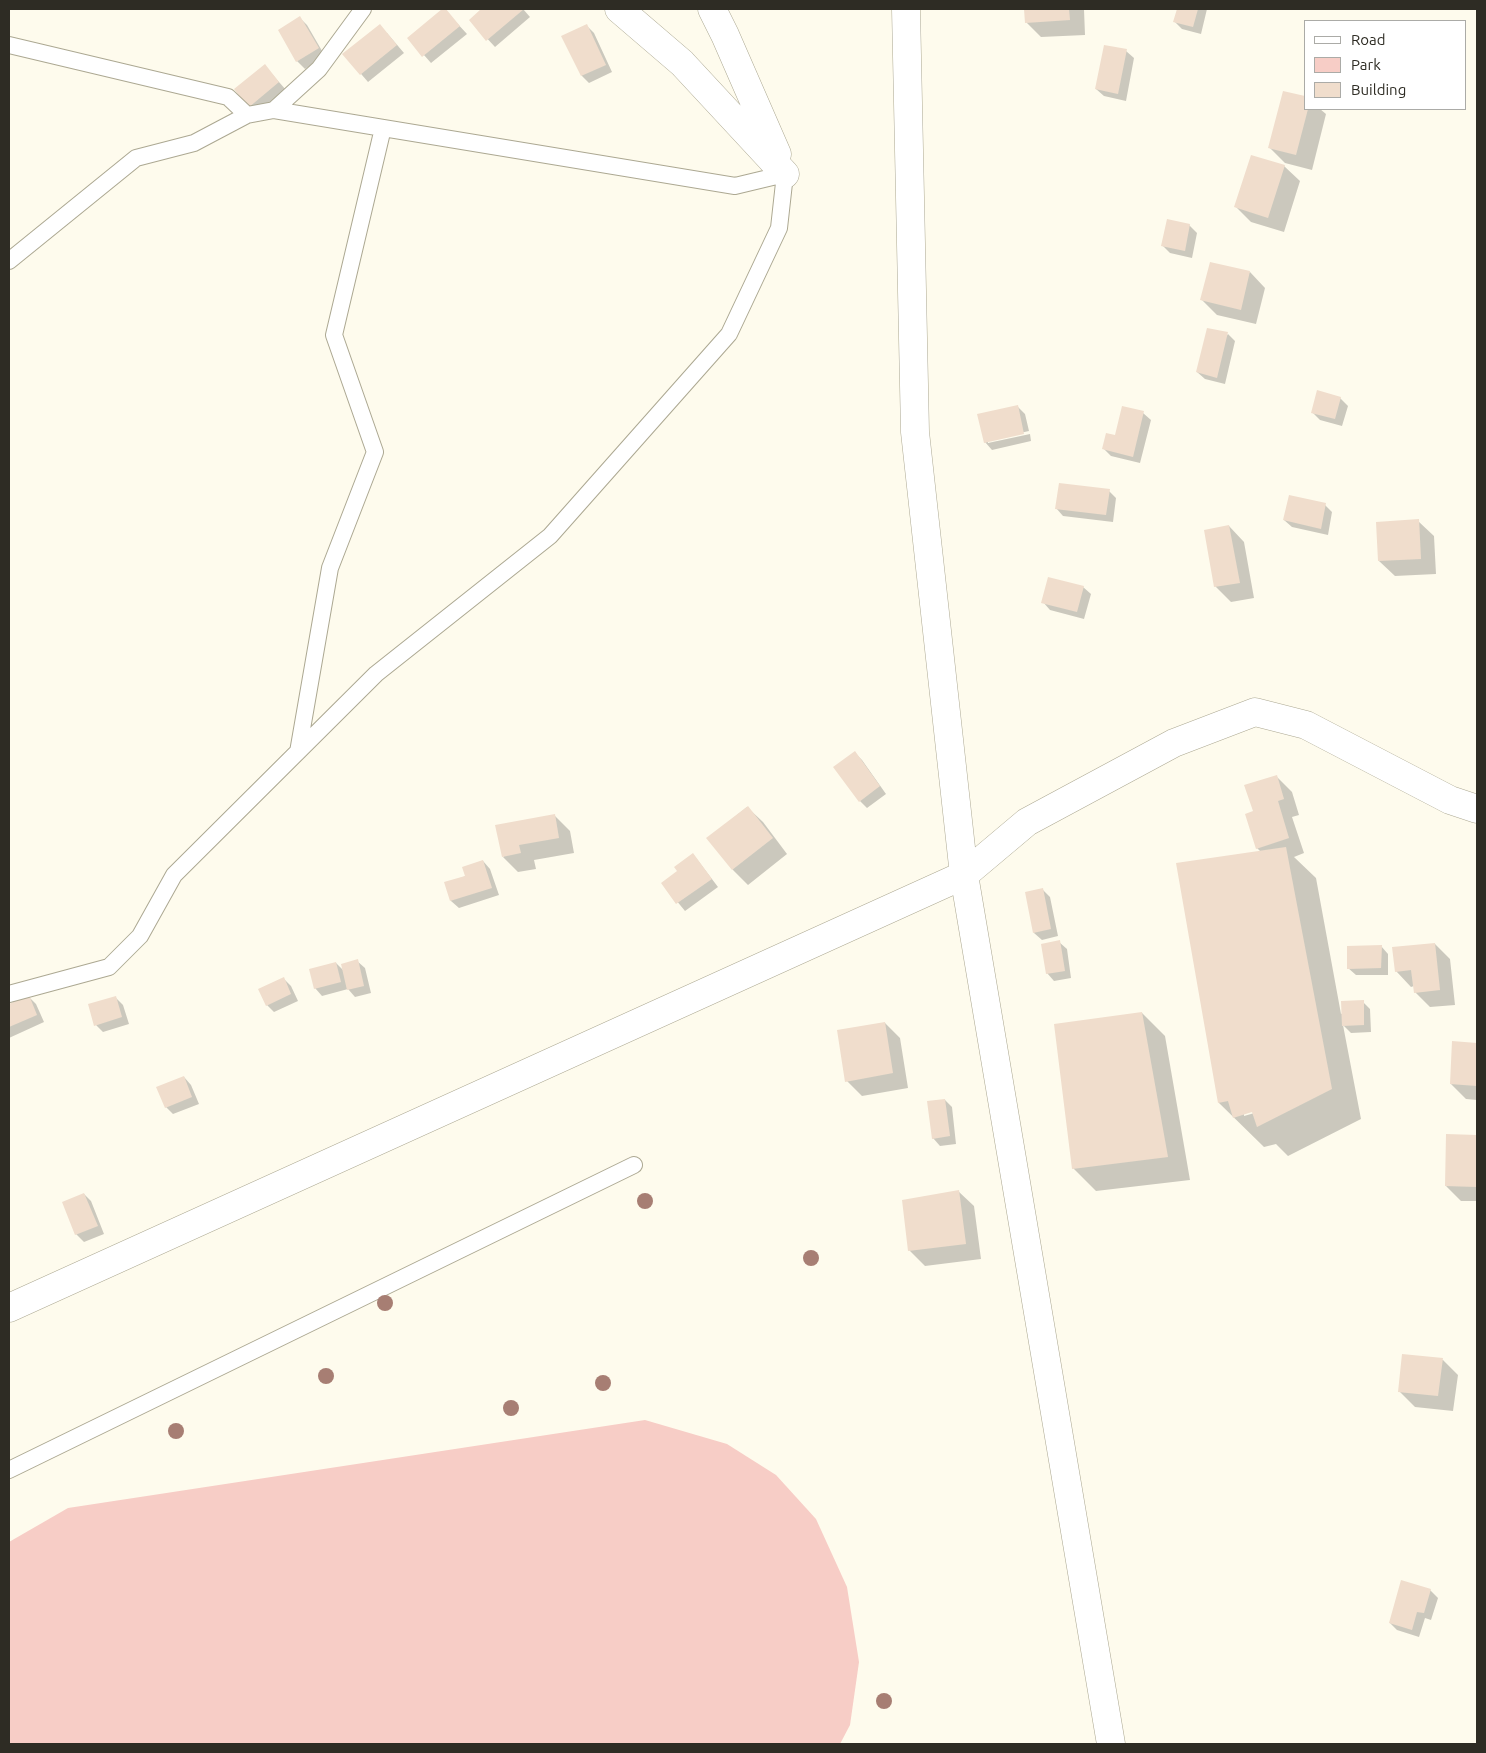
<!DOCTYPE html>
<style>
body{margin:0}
#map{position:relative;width:1486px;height:1753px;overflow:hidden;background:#fefbed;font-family:Ubuntu,sans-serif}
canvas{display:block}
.frame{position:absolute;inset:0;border:10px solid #2e2c24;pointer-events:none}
.legend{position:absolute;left:1304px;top:20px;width:162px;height:90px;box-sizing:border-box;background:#fff;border:1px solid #ababa7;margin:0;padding:6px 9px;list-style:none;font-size:15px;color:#2e2c24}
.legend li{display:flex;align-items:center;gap:10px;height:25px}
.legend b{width:25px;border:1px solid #ababa7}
</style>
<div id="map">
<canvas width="1486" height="1753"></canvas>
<div class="frame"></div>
<ul class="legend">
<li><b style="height:6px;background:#fff"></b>Road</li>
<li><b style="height:14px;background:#f7cdc6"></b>Park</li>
<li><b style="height:14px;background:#f0ddcc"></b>Building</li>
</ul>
</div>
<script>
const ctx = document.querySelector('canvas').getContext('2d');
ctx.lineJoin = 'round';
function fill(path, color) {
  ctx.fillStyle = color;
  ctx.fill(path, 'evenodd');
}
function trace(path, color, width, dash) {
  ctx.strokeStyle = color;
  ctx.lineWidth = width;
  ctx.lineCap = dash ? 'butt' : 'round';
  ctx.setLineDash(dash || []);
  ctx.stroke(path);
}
const green = new Path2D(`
 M645 1420 727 1444 776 1475 816 1519 847 1587 859 1662 850 1725 840 1744H9V1542L68 1508Z`);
const shadow = new Path2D(`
 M444 9 467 34 431 63 409 38Z
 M483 9H523L530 17 495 47 470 20Z
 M1025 9H1084L1085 35 1041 37 1026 22Z
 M1178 9H1207L1201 34 1182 29 1175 22Z
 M300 18 307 25 325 56 305 69 297 61 279 30Z
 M586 25 594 33 612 72 589 83 582 76 563 37Z
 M387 33 404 53 368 82 344 54Z
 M1126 51 1134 58 1126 101 1104 96 1096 89Z
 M265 66 286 90 257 114 249 107Z
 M1305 109H1320L1326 114 1312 170 1285 163 1270 148Z
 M1284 166 1300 181 1284 232 1251 222 1235 206Z
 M1189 225 1197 233 1192 258 1170 253 1162 245Z
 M1250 272 1265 288 1256 324 1217 315 1202 300Z
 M1228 334 1235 341 1225 384 1205 379 1197 372Z
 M1340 398 1348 406 1342 426 1320 420 1312 412Z
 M1018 407 1025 414 1029 431 988 440V443L1030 434 1031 441 992 450 985 442Z
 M1143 413 1151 420 1140 463 1111 456 1104 449Z
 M1109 491 1116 498 1113 522 1063 516 1056 508Z
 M1325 505 1332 512 1328 535 1292 527 1284 520Z
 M1418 521 1434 536 1436 574 1395 576 1379 561Z
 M1229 526 1244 542 1254 598 1231 602 1215 586Z
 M1083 587 1091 594 1084 619 1050 610 1043 602Z
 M855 753 862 760 886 794 867 808 860 801Z
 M1276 776 1292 792 1299 815 1292 817 1304 853 1294 857 1316 878 1341 1014 1363 1002 1370 1009 1371 1032 1351 1033 1343 1025 1361 1119 1288 1156 1276 1144 1264 1147 1219 1103 1177 864 1261 852 1257 848 1254 812ZM1257 1109 1258 1112 1244 1116V1113Z
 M747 807 763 822 787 854 748 885 733 870 708 838Z
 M554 815 570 831 574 853 534 860 536 869 518 872 503 857Z
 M693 854 718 887 685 911 662 883 679 871Z
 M483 861 490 869 499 895 459 908 451 901 446 883 466 876Z
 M1043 890 1050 897 1058 936 1042 940 1034 933Z
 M1059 942 1067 949 1071 978 1054 981 1047 973Z
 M1435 944 1450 959 1455 1005 1430 1007 1415 992 1414 986 1411 987 1396 971Z
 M1381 946 1388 954V975H1356L1348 968Z
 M357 961 365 968 371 993 355 997 348 989 322 996 315 988 336 963 344 971Z
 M284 979 291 986 298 1001 274 1012 267 1005Z
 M29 997 36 1004 44 1022 9 1038V1006Z
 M115 997 123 1005 129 1024 103 1032 96 1025Z
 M1142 1013 1165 1036 1190 1180 1096 1191 1073 1168Z
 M885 1023 900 1038 908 1088 862 1096 847 1081Z
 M1454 1043 1477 1044V1100L1466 1099 1451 1084Z
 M184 1077 191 1085 199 1104 173 1114 166 1107Z
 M945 1100 952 1107 956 1144 940 1146 933 1138Z
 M1447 1136H1477V1201H1461L1446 1186Z
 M958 1191 974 1206 981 1259 925 1266 909 1250Z
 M84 1194 91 1201 104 1234 84 1242 76 1234Z
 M1404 1355 1443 1360 1458 1375 1453 1411 1415 1407 1399 1391Z
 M1430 1590 1438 1598 1431 1620 1425 1618 1419 1637 1397 1630 1390 1623Z`);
const building = new Path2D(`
 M442 9H446L460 26 422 57 407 38Z
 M481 9H524L486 41 469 20Z
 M1024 9H1069L1070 20 1025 23Z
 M1177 9H1198L1193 27 1173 22Z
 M300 16 319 48 296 62 278 30Z
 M380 24 397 45 360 75 342 54Z
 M587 24 606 65 581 76 561 36Z
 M1104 45 1127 49 1118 94 1095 89Z
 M265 64 279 82 248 108 234 89Z
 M1283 91 1305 96V109H1308L1296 155 1268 148Z
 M1251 155 1285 165 1268 218 1234 207Z
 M1167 219 1190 224 1185 251 1161 246Z
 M1210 262 1250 271 1241 310 1200 300Z
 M1207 328 1228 332 1217 378 1196 372Z
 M1317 390 1341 397 1335 419 1311 413Z
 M1018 405 1024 434 984 443 977 414Z
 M1122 406 1144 411 1133 457 1102 449 1106 433 1115 435Z
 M1059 483 1110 489 1106 515 1055 509Z
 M1289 495 1326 503 1321 529 1283 520Z
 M1419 519 1421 559 1378 561 1376 522Z
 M1229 525 1240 583 1214 587 1204 530Z
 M1048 577 1084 586 1077 612 1041 603Z
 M855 751 880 786 859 802 833 767Z
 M1277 775 1284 799 1278 801 1289 838 1256 849 1245 814 1253 811 1244 785Z
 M748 806 773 838 732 870 706 838Z
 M555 814 559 838 519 845 521 853 502 857 495 825Z
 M1286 847 1332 1089 1257 1127 1252 1112 1233 1118 1228 1101 1218 1103 1176 863Z
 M693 853 712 879 676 904 661 883 677 871 674 867Z
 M483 860 492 888 450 901 444 882 465 876 462 867Z
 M1043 888 1051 929 1033 933 1025 892Z
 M1060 940 1065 971 1046 974 1041 944Z
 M1435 943 1440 990 1414 993 1411 970 1395 972 1392 947Z
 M1382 945 1381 968 1347 969V946Z
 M358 959 364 986 347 990 341 964Z
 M336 962 341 982 314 989 309 969Z
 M284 977 291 994 266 1006 258 989Z
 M29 995 37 1015 9 1027V1004Z
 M116 996 122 1017 94 1026 88 1004Z
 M1364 1000V1025L1342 1026 1341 1001Z
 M1142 1012 1168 1157 1072 1169 1054 1024Z
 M885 1022 893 1073 845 1082 837 1030Z
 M1452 1041 1477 1043V1086L1450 1084Z
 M184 1076 192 1097 165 1108 156 1087Z
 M945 1099 950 1136 932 1139 927 1101Z
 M1446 1134 1477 1135V1187L1445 1186Z
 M959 1190 966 1244 908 1251 902 1200Z
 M84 1193 98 1226 75 1235 62 1202Z
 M1402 1354 1443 1358 1438 1396 1398 1392Z
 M1401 1580 1431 1589 1424 1613 1417 1612 1412 1630 1389 1623Z`);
const service = new Path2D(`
 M9 45 228 97 247 115
 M274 110 319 69 363 9
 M9 261 136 158 194 143 247 115 274 110 735 186 785 174 779 228 729 334 550 536 376 674 174 875 140 936 109 967 9 994
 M298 752 330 568 375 452 334 335 383 128
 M9 1470 634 1165`);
const minor = new Path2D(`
 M619 9 682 63 785 174
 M712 9 725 35 777 154
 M906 9 915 432 964 875 1111 1744
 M9 1308 964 875 1027 822 1174 743 1255 712 1306 725 1450 800 1477 809`);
const trees = [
 [645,1201],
 [811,1258],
 [385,1303],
 [326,1376],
 [603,1383],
 [511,1408],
 [176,1431],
 [884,1701]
];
fill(green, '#f7cdc6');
fill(shadow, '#0003');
fill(building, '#f0ddcc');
trace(service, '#aca892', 18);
trace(minor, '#aca892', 29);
trace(service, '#fff', 16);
trace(minor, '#fff', 28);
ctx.fillStyle = '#a77e73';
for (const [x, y] of trees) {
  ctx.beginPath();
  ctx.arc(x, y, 8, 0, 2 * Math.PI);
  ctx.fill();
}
</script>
